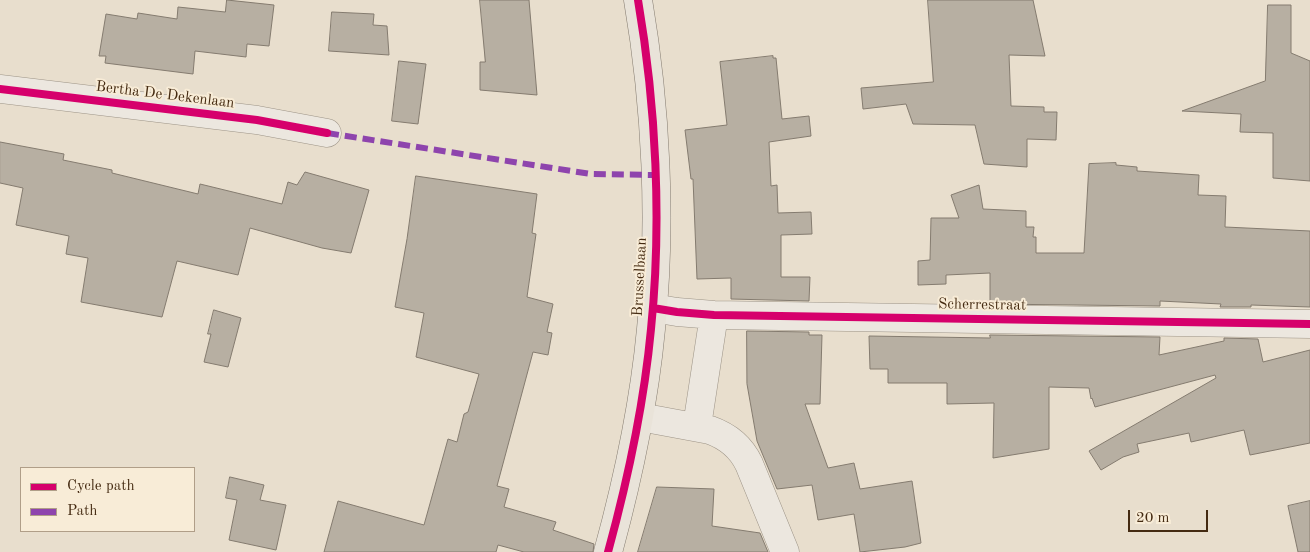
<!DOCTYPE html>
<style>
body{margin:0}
#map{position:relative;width:1310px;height:552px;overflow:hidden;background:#e8decd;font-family:"Old Standard TT",serif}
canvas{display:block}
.legend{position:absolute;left:20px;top:467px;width:175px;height:65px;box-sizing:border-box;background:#f8ecd7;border:1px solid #b09e88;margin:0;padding:6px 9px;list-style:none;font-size:15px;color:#442a11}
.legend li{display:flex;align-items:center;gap:10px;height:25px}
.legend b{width:25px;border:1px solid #b09e88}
.scale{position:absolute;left:1128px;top:510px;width:80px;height:22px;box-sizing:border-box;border:2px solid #442a11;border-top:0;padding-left:6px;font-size:15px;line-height:18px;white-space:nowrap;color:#442a11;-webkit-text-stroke:4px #f8ecd7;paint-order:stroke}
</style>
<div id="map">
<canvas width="1310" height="552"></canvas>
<ul class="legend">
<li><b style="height:6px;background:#d6006c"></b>Cycle path</li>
<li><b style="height:6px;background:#8e44ad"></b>Path</li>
</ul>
<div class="scale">20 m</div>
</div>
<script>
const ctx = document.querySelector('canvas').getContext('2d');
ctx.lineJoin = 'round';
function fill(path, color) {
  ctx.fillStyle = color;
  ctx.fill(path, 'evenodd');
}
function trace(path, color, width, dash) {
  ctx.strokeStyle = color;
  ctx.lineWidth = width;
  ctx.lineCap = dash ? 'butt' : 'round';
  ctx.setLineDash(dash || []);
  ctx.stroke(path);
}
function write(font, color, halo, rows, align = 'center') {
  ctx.font = font + ' "Old Standard TT",serif';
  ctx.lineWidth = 4;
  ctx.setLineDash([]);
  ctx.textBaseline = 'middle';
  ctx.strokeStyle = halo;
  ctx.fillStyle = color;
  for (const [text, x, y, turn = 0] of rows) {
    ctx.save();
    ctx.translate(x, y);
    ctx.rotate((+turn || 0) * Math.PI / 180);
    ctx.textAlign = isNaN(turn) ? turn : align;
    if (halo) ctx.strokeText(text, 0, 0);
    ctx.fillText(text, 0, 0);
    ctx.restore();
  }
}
const building = new Path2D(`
 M227 0 274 5 269 46 247 44 246 57 195 51 193 74 105 63 106 56H99L106 14 137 19 138 13 177 19 178 7 225 12Z
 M480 0H529L537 95 480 90V62H485Z
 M928 0H1033L1045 56 1009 55 1011 106 1044 107V112H1057L1056 140 1027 139V167L984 164 975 125 913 124 906 104 863 109 861 88 933 82Z
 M1268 5H1291V53L1310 61V181L1273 178V133L1240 132 1241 114 1182 111 1265 81Z
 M332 12 374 14 373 25 387 26 389 55 329 51Z
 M773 56V58H776L782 119 809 116 811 136 769 142 771 186 777 185 778 213 811 212 812 234 781 235V277H810L809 301 731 299V278L697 279 693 179H691L685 130 727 125 720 62Z
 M399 61 426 64 418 124 392 121Z
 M0 142 64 154 63 160 112 170V173L198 194 200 184 282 204 288 182 297 185 305 172 369 190 351 253 322 248 250 228 238 275 177 261 162 317 81 302 88 258 66 254 69 236 16 225 23 188 0 183Z
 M1116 163V165L1137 167V171L1199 175 1198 195 1226 196 1225 227 1310 231V307L1251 305V307H1220L1221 304 1160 301V306L990 304V273L946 275V284L918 285V261L930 260 931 218H959L951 195 979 185 983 209 1026 211V227H1034L1033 237H1036V253H1084L1089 164Z
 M416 176 537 194 532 233 536 234 527 297 553 304 547 332 552 333 548 355 533 352 497 486 509 489 504 507 556 522 553 530 594 544 593 552H524L498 545 496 552H324L338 501 424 525 448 439 457 442 464 414 468 412 479 374 416 357 424 313 395 307 407 239Z
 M214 310 241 318 228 367 204 362 211 334H208Z
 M747 331 809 332V335H822L820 404H805L828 468 854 463 860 489 912 481 921 543 905 547 860 552 854 514 818 520 812 485 777 489 757 441 747 384Z
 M990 335 1160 337 1159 355 1224 341V338L1258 339 1263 362 1310 350V443L1250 455 1244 430 1191 442 1189 433 1137 444 1139 452 1123 457 1101 470 1089 451 1216 378 1215 375 1095 407 1092 398 1091 399 1089 388 1049 387V449L993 458 994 403 947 404V383H888V369H870L869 336 990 338Z
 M230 477 264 485 260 500 286 505 276 550 229 540 237 500 226 498Z
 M657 487 714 489 712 526 760 533 768 552H638Z
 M1310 501V552H1298L1288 506Z`);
const street = new Path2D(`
 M0 89 257 120 327 133
 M653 308 677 312 714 315 1310 324
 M640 417 710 430C727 436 741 447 749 464L785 552
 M697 426 714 315`);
const primary = new Path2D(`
 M608 552C628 479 644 404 651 329 662 222 656 105 638 0`);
const quiet = new Path2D(`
 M327 133 591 174 655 175`);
const cycleway = new Path2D(`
 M0 89 257 120 327 133
 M653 308 677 312 714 315 1310 324
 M608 552C628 479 644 404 651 329 662 222 656 105 638 0`);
const streetNames = [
 ["Bertha De Dekenlaan",165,95,7],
 ["Brusselbaan",640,277,-87],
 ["Scherrestraat",982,305,1]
];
fill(building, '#b7afa2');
trace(building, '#847b6f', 1);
trace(street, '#9d9487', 29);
trace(primary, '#847b6f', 29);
trace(street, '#ece7df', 28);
trace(primary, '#e9e3d9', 28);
trace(quiet, '#8e44ad', 6, [12, 6]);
trace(cycleway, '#d6006c', 8);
write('15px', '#442a11', '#f8ecd7', streetNames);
</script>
